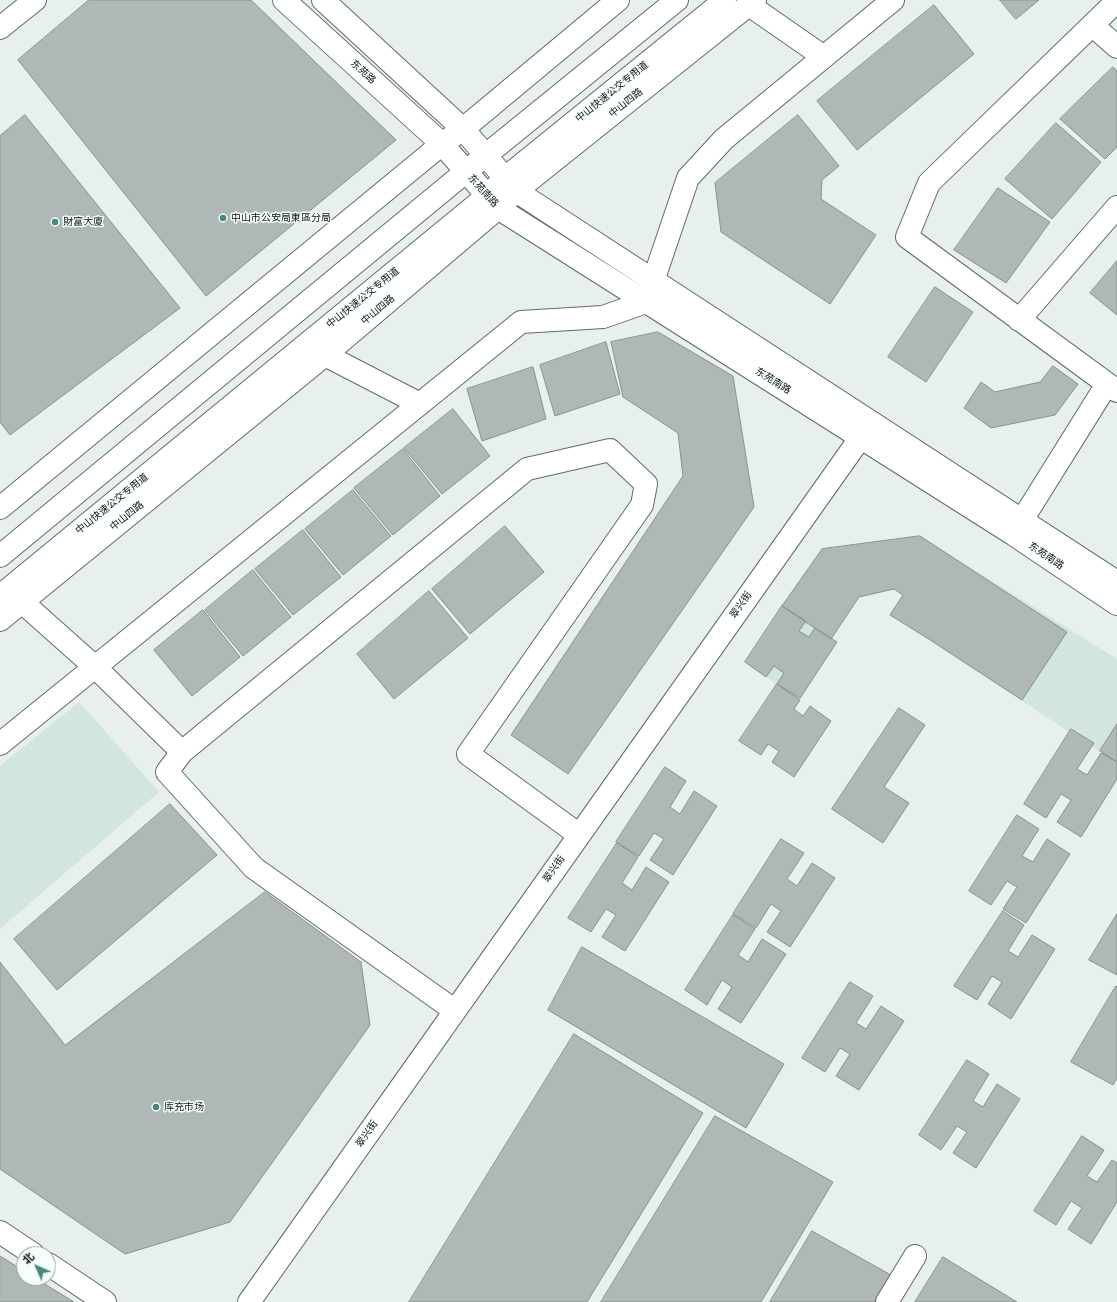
<!DOCTYPE html>
<meta charset="utf-8">
<style>
body{margin:0}
#map{position:relative;width:1117px;height:1302px;overflow:hidden;background:#e7f0ee;font-family:"Noto Serif","Noto Sans SC",serif}
canvas{display:block}
.north{position:absolute;left:16px;top:1246px;width:40px;height:40px;box-sizing:border-box;background:#f4fefb;border:1px solid #99a09e;border-radius:50%;rotate:315deg;font-size:11px;font-weight:700;line-height:16px;text-align:center;color:#111413}
.north::after{content:'';display:block;margin:auto;width:14px;height:18px;background:#468a7d;clip-path:polygon(50% 0,100% 100%,50% 72%,0 100%)}
</style>
<div id="map">
<canvas width="1117" height="1302"></canvas>
<div class="north">北</div>
</div>
<script>
const ctx = document.querySelector('canvas').getContext('2d');
ctx.lineJoin = 'round';
function fill(path, color) {
  ctx.fillStyle = color;
  ctx.fill(path, 'evenodd');
}
function trace(path, color, width, dash) {
  ctx.strokeStyle = color;
  ctx.lineWidth = width;
  ctx.lineCap = dash ? 'butt' : 'round';
  ctx.setLineDash(dash || []);
  ctx.stroke(path);
}
function write(font, color, halo, rows, align = 'center') {
  ctx.font = font + ' "Noto Serif","Noto Sans SC",serif';
  ctx.lineWidth = 3;
  ctx.setLineDash([]);
  ctx.textBaseline = 'middle';
  ctx.strokeStyle = halo;
  ctx.fillStyle = color;
  for (const [text, x, y, turn = 0] of rows) {
    ctx.save();
    ctx.translate(x, y);
    ctx.rotate((+turn || 0) * Math.PI / 180);
    ctx.textAlign = isNaN(turn) ? turn : align;
    if (halo) ctx.strokeText(text, 0, 0);
    ctx.fillText(text, 0, 0);
    ctx.restore();
  }
}
const built = new Path2D(`
 M920 536 1117 659V763L890 615 903 595 894 589 859 597 832 638 837 642 800 700 745 662 822 549Z
 M79 702 159 792 0 929V766Z`);
const building = new Path2D(`
 M89 0H251L396 140 206 296 18 60Z
 M1000 0H1039L1016 19Z
 M934 5 974 54 857 150 817 101Z
 M1113 67 1117 71V147L1105 159 1060 119Z
 M25 115 180 308 10 435 0 422V136Z
 M798 115 839 166 822 180 821 199 876 235 830 304 721 232 715 183Z
 M1056 123 1101 162 1052 219 1005 179Z
 M998 188 1050 222 1006 283 954 250Z
 M1117 261V315L1090 293Z
 M935 287 973 312 926 382 888 357Z
 M658 332 733 376 754 507 568 774 511 735 683 476 678 433 623 397 611 342Z
 M606 342 620 394 555 416 540 365Z
 M1053 366 1078 384 1055 415 991 428 964 408 981 382 995 392 1040 382Z
 M533 367 546 419 482 441 467 389Z
 M453 409 490 456 442 494 404 448Z
 M403 449 440 496 393 535 354 488Z
 M353 490 391 536 343 575 305 529Z
 M505 526 544 572 470 634 432 589Z
 M303 530 341 577 293 615 255 569Z
 M920 536 1067 632 1022 700 929 639 890 615 903 595 894 589 859 597 831 639 782 606 822 549Z
 M253 570 291 617 243 656 205 610Z
 M429 591 468 638 394 699 357 654Z
 M782 606 806 621 799 631 809 637 815 628 837 642 800 698 777 684 784 673 774 666 766 677 745 662Z
 M203 610 240 657 192 696 154 650Z
 M777 684 800 700 794 709 803 716 810 706 831 721 794 777 772 762 779 751 768 744 761 755 739 741Z
 M899 708 925 725 884 787 909 803 883 843 832 809Z
 M1117 724V762L1100 751Z
 M1071 729 1094 743 1077 769 1087 775 1101 753 1117 762V779L1081 837 1057 822 1071 800 1061 794 1046 818 1024 804Z
 M665 767 686 781 670 807 680 814 694 791 717 806 673 875 650 860 664 839 654 833 639 856 616 842Z
 M170 804 217 855 57 990 14 939Z
 M1017 815 1039 829 1022 856 1033 862 1047 839 1070 854 1026 923 1003 909 1017 887 1007 881 991 905 969 891Z
 M781 839 804 853 787 879 797 886 812 863 835 878 790 947 767 932 781 911 771 904 756 928 733 914Z
 M617 843 638 857 622 883 632 890 646 867 669 882 625 951 602 937 616 915 606 909 591 932 568 918Z
 M265 892 361 962 370 1025 230 1222 125 1254 0 1169V962L65 1045Z
 M1003 911 1024 925 1008 951 1018 957 1032 935 1055 949 1011 1019 988 1004 1002 982 992 976 977 1000 954 986Z
 M1117 914V975L1089 960Z
 M733 915 755 929 738 955 748 962 762 939 786 954 741 1023 718 1009 732 987 722 980 707 1005 685 990Z
 M582 947 784 1064 746 1128 548 1010Z
 M850 982 873 996 856 1023 866 1029 881 1006 904 1021 859 1090 836 1076 850 1054 840 1048 825 1072 802 1058Z
 M1116 986 1117 987V1078L1113 1085 1071 1062Z
 M574 1034 703 1113 587 1302H409Z
 M967 1060 989 1074 973 1101 983 1107 997 1084 1020 1099 976 1168 953 1153 967 1132 957 1126 941 1150 919 1135Z
 M715 1116 833 1182 761 1302H601Z
 M1082 1136 1104 1150 1087 1176 1097 1182 1112 1160 1117 1163V1202L1091 1244 1068 1229 1082 1208 1071 1201 1056 1225 1034 1211Z
 M812 1231 891 1275 874 1302H770Z
 M0 1256 24 1271V1278H35L74 1302H0Z
 M943 1257 1017 1302H915Z`);
const minor = new Path2D(`
 M284 0 442 144 498 208 1013 534 1117 604
 M323 0 463 129 516 191 1117 582
 M1117 1 929 183 907 237 1117 391
 M749 5 824 57
 M1092 25 1117 47
 M0 28 35 0
 M1019 320 1117 207
 M325 355 420 404
 M1014 533 1107 384
 M0 556 486 155 677 0
 M0 596 487 196 505 178 725 0
 M22 602 95 667 182 752 167 772 254 868 454 1010
 M0 744 521 322 603 317 646 302 688 178 724 139 893 0
 M182 752 527 469 610 450 646 484 642 505 468 754 578 834
 M0 1232 33 1254
 M48 1264 105 1302
 M249 1302 861 437
 M887 1302 915 1256`);
const major = new Path2D(`
 M0 508 442 144 463 129 618 0
 M0 620 325 355 498 208 516 191 755 0`);
const markers = [
 [223,218,4,"#468a7d"],
 [55,222,4,"#468a7d"],
 [156,1107,4,"#468a7d"]
];
const streetNames = [
 ["东苑路",363,72,42],
 ["中山快速公交专用道",612,92,-39],
 ["中山四路",626,103,-39],
 ["东苑南路",483,191,48],
 ["中山快速公交专用道",363,298,-39],
 ["中山四路",378,310,-40],
 ["东苑南路",773,381,32],
 ["中山快速公交专用道",112,504,-39],
 ["中山四路",127,516,-39],
 ["东苑南路",1046,556,34],
 ["翠兴街",741,605,-55],
 ["翠兴街",554,869,-55],
 ["翠兴街",367,1134,-55]
];
const poiNames = [
 ["中山市公安局東區分局",231,218],
 ["財富大廈",63,222],
 ["库充市场",164,1107]
];
fill(built, '#d3e5e1');
fill(building, '#afb8b6');
trace(building, '#89918f', 1);
trace(minor, '#626a68', 24);
trace(major, '#626a68', 24);
trace(minor, '#fff', 22);
trace(major, '#fff', 22);
for (const [x, y, r, color] of markers) {
  const dot = new Path2D();
  dot.arc(x, y, r, 0, 2 * Math.PI);
  ctx.fillStyle = color;
  ctx.fill(dot);
  trace(dot, '#f4fefb', 1.5);
}
write('10px', '#111413', '#f4fefb', streetNames);
write('10px', '#111413', '#f4fefb', poiNames, 'left');
</script>
